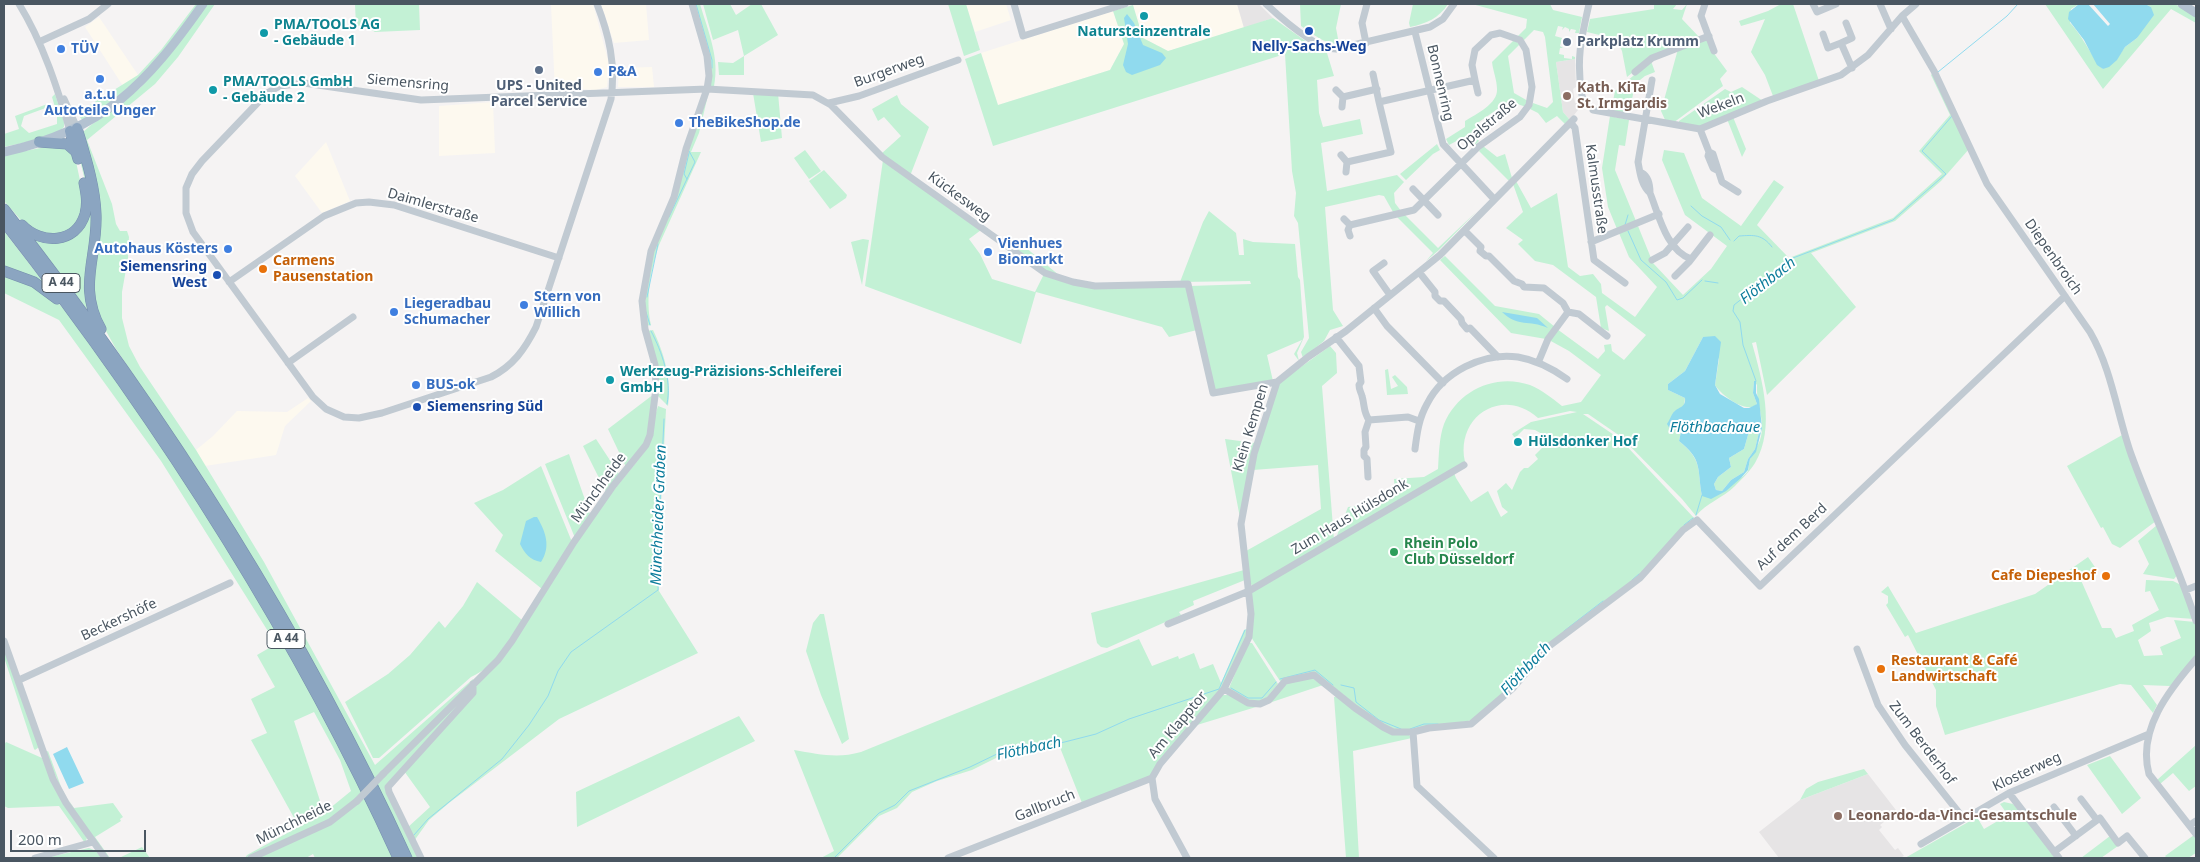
<!DOCTYPE html>
<meta charset="utf-8">
<style>
body{margin:0}
#map{position:relative;width:2200px;height:862px;overflow:hidden;background:#f5f3f3;font-family:"Noto Sans",sans-serif}
canvas{display:block}
.frame{position:absolute;inset:0;border:5px solid #4a5661;pointer-events:none}
.scale{position:absolute;left:10px;top:830px;width:136px;height:22px;box-sizing:border-box;border:2px solid #4a5661;border-top:0;padding-left:6px;font-size:15px;line-height:18px;white-space:nowrap;color:#4a5661;-webkit-text-stroke:4px #fff;paint-order:stroke}
</style>
<div id="map">
<canvas width="2200" height="862"></canvas>
<div class="frame"></div>
<div class="scale">200 m</div>
</div>
<script>
const ctx = document.querySelector('canvas').getContext('2d');
ctx.lineJoin = 'round';
function fill(path, color) {
  ctx.fillStyle = color;
  ctx.fill(path, 'evenodd');
}
function trace(path, color, width, dash) {
  ctx.strokeStyle = color;
  ctx.lineWidth = width;
  ctx.lineCap = dash ? 'butt' : 'round';
  ctx.setLineDash(dash || []);
  ctx.stroke(path);
}
function write(font, color, halo, rows, align = 'center') {
  ctx.font = font + ' "Noto Sans",sans-serif';
  ctx.lineWidth = 4;
  ctx.setLineDash([]);
  ctx.textBaseline = 'middle';
  ctx.strokeStyle = halo;
  ctx.fillStyle = color;
  for (const [text, x, y, turn = 0] of rows) {
    ctx.save();
    ctx.translate(x, y);
    ctx.rotate((+turn || 0) * Math.PI / 180);
    ctx.textAlign = isNaN(turn) ? turn : align;
    if (halo) ctx.strokeText(text, 0, 0);
    ctx.fillText(text, 0, 0);
    ctx.restore();
  }
}
const commercial = new Path2D(`
 M551 4H593L609 64 607 87 596 90 579 89 555 92Z
 M601 4H646L649 40 614 43Z
 M966 4H1006L1011 20 975 32Z
 M1138 4H1237L1244 28 1168 51 1143 38 1133 5Z
 M1113 11 1124 44 1110 70 998 105 981 53Z
 M99 17 138 75 123 86 85 27Z
 M652 67 654 87H618L619 68Z
 M493 102 495 153 439 156V106Z
 M326 142 350 201 322 213 295 176Z
 M308 398 311 401 285 426 276 455 205 466 196 450 213 436 237 411 287 412Z`);
const education = new Path2D(`
 M1237 4H1259L1273 18 1244 28Z
 M1575 59 1576 87 1573 89 1575 103H1582V105L1570 120 1563 112 1556 62Z
 M1868 774 1899 814 1891 820 1889 818 1880 825 1882 827 1879 830 1895 850 1898 848 1904 856 1900 858H1779L1759 832 1800 800Z`);
const green = new Path2D(`
 M196 4H201L150 69 109 104 82 120 73 107 79 109 85 108 138 75 161 50Z
 M207 4H215L178 57 155 84 87 140 112 204 116 224 120 231H127L129 237 128 258 122 292V318L129 346 140 367 196 450 264 562 375 765 473 679 474 681 472 688 473 691 386 787 419 858H411L378 790 374 778 335 702 268 583 206 482 116 349 96 313 93 296 99 209 83 132 91 125 113 110 141 87 181 40Z
 M355 4H419L420 30 375 32 364 26H356Z
 M695 4H700C708 31 720 58 714 86L710 87Z
 M703 4H730L736 15 752 4H761L778 35 744 56V75H719L718 62 733 63 744 56 738 30 713 40Z
 M948 4H966L980 50 964 56Z
 M1300 4H1341L1336 28 1339 44C1324 44 1313 34 1301 26Z
 M1413 4H1448C1439 18 1426 24 1410 27L1409 23Z
 M1472 4H1550L1553 10 1582 17 1579 33H1575L1576 30 1571 29 1569 32V29L1565 27 1562 30 1563 27 1558 26 1555 36 1562 38 1560 46 1563 48H1560L1559 54 1564 55V58L1572 59V56L1575 57V59L1556 62 1563 112 1570 120 1566 125 1557 116 1546 123 1538 113 1530 109 1533 103 1547 108 1553 102 1545 37 1543 32 1534 30 1524 40 1518 36 1526 28 1527 19Z
 M1654 4H1677L1673 9 1682 10 1687 4 1682 19 1700 38 1649 59 1627 77 1622 51 1616 39 1587 32 1590 19 1654 9Z
 M1781 4H1793L1819 81 1773 96 1765 75 1751 52 1765 19 1741 26 1739 21 1768 11Z
 M2045 4H2079L2071 9 2070 23C2081 33 2096 64 2103 69L2116 60 2125 47 2137 38 2151 7 2145 4H2175L2196 17V23L2171 9 2103 89Z
 M1133 5 1143 38 1168 51 1273 18 1317 49 1327 53 1334 76 1317 80 1319 113 1323 127 1360 119 1363 134 1321 143 1327 191 1397 175 1404 182 1394 193 1395 203 1401 211 1393 212 1384 196 1379 195 1325 207 1333 310 1343 326 1330 330 1324 341 1303 358 1301 352 1309 338 1298 223 1294 216 1296 193 1292 171 1285 54 993 146 965 59 981 53 998 105 1110 70 1124 44 1113 11Z
 M1708 38 1713 52 1727 71 1720 79 1723 86 1673 123 1666 122 1661 111 1678 49Z
 M1514 40 1520 44 1508 56 1514 93 1528 101 1526 107 1509 101 1476 124 1475 135 1479 141 1474 146 1464 137 1449 145 1446 139 1465 127V121C1476 114 1498 104 1497 89 1497 80 1493 71 1492 62Z
 M1651 61 1655 72 1645 76 1635 84 1629 115 1611 111 1615 91Z
 M1933 73 1969 149 1941 181 1895 221 1811 253 1856 307 1767 395 1756 342 1752 343C1762 379 1776 428 1755 463 1750 471 1742 479 1735 486 1723 498 1706 503 1696 516L1682 499 1620 436 1588 414H1583L1620 439 1695 519 1646 571 1579 621 1517 682 1474 720 1414 730H1393L1376 721 1315 672 1280 681 1251 637 1252 593 1254 586 1250 584 1246 551 1321 509 1318 465 1253 470 1256 453 1280 382 1330 346 1336 353 1337 373 1322 386 1334 540 1454 473 1456 478 1471 502 1488 491 1501 517 1508 512 1502 507 1497 491 1506 483 1512 490 1520 472 1524 468H1528L1538 459 1535 455 1551 439 1535 430 1524 429 1515 438 1512 434 1531 422 1577 412 1570 411 1538 418C1502 386 1455 417 1465 462L1336 538 1348 507 1379 504 1395 495 1394 479 1424 477 1438 469C1439 454 1439 438 1444 424 1458 390 1496 373 1530 385 1542 390 1552 398 1562 406L1581 402 1601 375 1569 351 1549 340 1557 329 1598 359 1605 351 1604 345 1611 344 1612 351 1624 360 1646 335 1607 305 1605 307 1609 331 1601 328 1596 297 1553 265 1535 261 1518 244 1523 240 1506 228 1523 212 1513 184 1516 181 1531 208 1557 193 1568 267 1580 276 1593 274 1601 284 1602 293 1635 317 1657 287 1629 257 1619 233 1638 226 1653 263 1683 295 1711 269 1727 246 1685 215 1662 160 1664 150 1684 153 1702 198 1741 226 1774 180 1784 187 1757 225 1789 258 1893 218 1942 174 1919 151 1950 115 1931 75ZM1703 337 1719 359 1715 385C1721 395 1747 415 1757 404L1753 393 1754 381 1757 385C1756 399 1762 413 1762 427 1762 442 1756 447 1750 459 1749 463 1749 467 1748 471 1744 477 1738 479 1733 483 1719 495 1721 494 1702 496 1697 468 1703 461 1679 441L1682 427 1680 422 1676 424 1674 412 1684 406 1685 398 1668 390V384L1685 371Z
 M1742 87 1763 101 1699 127 1679 124V121L1725 89 1731 92Z
 M709 91 699 133 691 152H701L659 245C651 270 645 298 651 325L646 326 644 312 649 264Z
 M753 93H778L782 138 761 142Z
 M55 94 64 122V127C52 139 20 143 4 147V134L19 129 15 116 50 103 51 106 24 116 21 126 29 133 57 124V114L52 97Z
 M897 95 901 104 929 127 910 176 881 154 901 136 884 117 878 121 872 109Z
 M1610 116 1629 120 1625 146 1619 145 1615 170 1636 221 1617 229 1608 207 1602 168Z
 M1733 117 1746 149 1742 157 1727 119Z
 M61 144 75 157 84 199 78 222 69 231 46 236 26 226 4 201V155Z
 M1437 144 1440 150 1433 154 1406 180 1400 174Z
 M1483 146 1497 157 1505 154 1512 178 1509 181 1479 151Z
 M805 150 821 171 809 179 794 158Z
 M79 156H82L92 200 89 312 32 237 44 241 81 224 86 185Z
 M883 160 981 230 969 239 980 254 992 279 1035 292 1044 274 1079 286H1187L1197 330 1169 337 1162 327 1036 292 1021 344 865 286Z
 M824 170 847 195 846 198 830 209 809 181Z
 M1209 211 1236 233 1239 255H1244L1243 239 1253 242 1295 244 1298 277 1300 280 1304 337 1297 353 1299 361 1294 354 1302 340 1267 355 1273 381 1214 391 1190 286 1251 284 1250 281 1180 282 1203 222Z
 M1476 212 1439 250 1426 261 1433 253 1397 217 1405 215 1438 248Z
 M4 231 49 289 4 269Z
 M863 239 869 240 862 285 851 242Z
 M1019 242 1060 276 1046 271 1014 249Z
 M1445 256 1495 306 1539 314 1555 327 1546 339 1511 333 1440 260Z
 M4 274C22 279 43 289 57 302 69 313 78 328 87 341 107 367 125 394 144 421 237 558 326 707 393 858H315L313 854 306 858H256L324 823 245 858 247 855 324 813 351 791 340 760 314 712 294 721 323 810 298 825 251 740 267 733 251 699 275 687 257 655 276 644 161 461 59 320 4 293Z
 M653 330C664 353 672 380 668 406L658 396 647 331Z
 M1388 369 1391 389 1398 386 1392 377 1395 375 1407 387 1408 394 1387 395 1385 370Z
 M654 394 647 441 626 467 608 429Z
 M658 406 666 409 660 525 657 540 659 543V591L698 653 559 719 449 803 429 820 414 841 407 828 430 807 404 771 476 684 504 655 593 516 643 454Z
 M1753 426 1760 428 1755 449 1748 459 1744 472 1731 480 1722 491 1716 490 1714 484 1718 477 1731 467 1729 458 1744 449 1750 428Z
 M2124 434 2156 521 2120 548 2112 544 2103 527 2101 528 2067 466Z
 M596 439 619 474 606 492 583 446Z
 M1225 439 1255 443 1240 518Z
 M569 454 590 514 575 538 545 464Z
 M541 466 572 542 542 589 495 551 503 535 474 503 503 490Z
 M2157 525 2178 574 2174 579 2143 574 2149 564 2138 541Z
 M2088 557 2097 570 2080 578 2102 628H2111L2116 638 2134 631 2132 625 2159 610 2150 591 2145 592 2146 580 2173 581 2181 585 2194 619 2167 617 2149 623 2151 631 2138 640 2144 656 2163 655 2160 647 2181 638 2174 620 2195 622 2196 627V656L2170 686 2143 685 2157 705 2153 713 2131 685 2120 684 1945 735 1936 706V690L1908 635 1905 637 1886 605 1888 603V596L1881 592 1888 586 1916 633 2035 594Z
 M1244 570 1245 580 1193 601 1194 605 1179 612 1181 615 1107 648 1101 647 1097 643 1091 613Z
 M477 582 522 620C508 643 496 666 471 677L379 758H373L345 702 388 674 410 655 439 621 445 628 463 606Z
 M820 614H824L849 739 842 744 821 695 806 651 813 623Z
 M1250 628 1226 684 1150 776 1082 803 1059 745 1042 750 1002 755 972 770 937 781 912 792 897 808 879 816 837 858H821L834 851 794 750C818 754 837 759 861 752L1139 639 1152 666 1178 656 1179 659 1194 653 1200 669 1213 664 1221 683 1244 630Z
 M1248 643H1252L1278 684 1264 701H1246L1229 688Z
 M4 646 39 747 35 750 34 749 4 657Z
 M1312 678 1323 685 1266 704 1287 682Z
 M1222 695H1228L1256 707 1197 725Z
 M1337 696 1382 729 1408 734 1412 738 1353 751 1359 858H1346L1334 697Z
 M739 716 755 741 577 827 576 792Z
 M6 742 42 758 49 775 87 838 85 843 59 806 8 808 4 806V745Z
 M2196 745V786L2189 791 2173 773 2160 784 2157 780Z
 M48 751 63 792 74 808 113 803 123 817 120 819 121 821 95 837 110 858H107C84 824 59 792 46 752Z
 M2110 756 2141 798 2122 814 2087 765Z
 M1864 769 1868 774 1800 800 1806 789 1818 782Z
 M2004 802 2013 804 2021 812 2056 858H1905L1977 817 1984 829 2008 815 2000 804Z
 M2194 835 2196 839V853L2188 858H2167L2165 856Z
 M2110 836 2118 846 2101 858H2081Z
 M142 847 150 858H119Z
 M89 848 96 851 101 858H45Z`);
const water = new Path2D(`
 M2079 4H2088L2108 26 2110 24 2093 4H2145L2151 7 2154 15 2137 38 2125 47 2117 60 2109 67 2103 69 2097 65 2084 40 2068 19 2069 12Z
 M1127 14 1134 23 1143 45 1162 53 1166 58 1160 65 1132 75 1126 72 1123 65 1128 44 1124 18Z
 M1502 312 1537 318 1548 328C1528 319 1519 328 1502 312Z
 M1715 336 1721 342 1715 385 1720 394 1744 408H1749L1757 404 1753 393 1754 381H1756V393L1759 399 1762 428 1756 452 1750 459 1748 470 1741 478 1726 491 1711 499 1702 496C1697 468 1703 460 1679 441L1682 427 1680 423 1676 424 1674 429H1670L1667 424C1669 421 1671 416 1673 413 1679 406 1686 408 1685 398L1668 390V384L1685 371 1703 337ZM1753 426 1760 428 1755 449 1748 459 1744 472 1731 480 1722 491 1716 490 1714 484 1718 477 1731 467 1729 458 1744 449 1750 428Z
 M534 517H537C546 532 551 547 541 562 530 560 525 554 520 544L526 521Z
 M67 747 84 783 69 789 53 754Z`);
const stream = new Path2D(`
 M696 4 712 60V68
 M1938 72 2007 16 2018 4
 M687 179 684 174 689 153
 M1691 206 1702 216 1721 227 1730 240
 M669 217 695 162 689 151
 M1625 225 1628 215
 M1628 231 1641 260 1666 282 1677 300 1683 298 1702 280
 M1734 241 1739 236C1754 235 1762 234 1772 247
 M1705 281 1718 283
 M647 297 658 244
 M646 312 650 325
 M651 331C662 352 672 380 667 404
 M1756 381 1743 345 1740 322 1733 311 1734 305 1763 282 1781 272 1793 258 1893 220 1940 179 1946 174 1922 151 1952 116
 M1696 515 1702 495
 M1684 525 1693 518
 M1632 580 1639 574
 M1564 631 1603 601
 M1280 679 1315 670 1333 685
 M1341 685 1354 688 1356 702 1379 720 1401 729
 M1231 688 1248 698H1262L1276 682
 M1410 729 1424 724H1438
 M414 835 428 819 502 759 529 725 548 696 558 671 571 652 658 590V544L656 541 659 525 664 419
 M834 858 879 813 895 805 909 791 970 767 999 753 1041 748 1096 734 1129 719 1219 689 1245 630`);
const minor = new Path2D(`
 M19 4C43 43 57 87 70 131
 M597 4C609 35 616 64 611 99L536 327C525 349 513 366 491 377L382 413 359 418 344 417 326 409 313 397 193 232 186 213V188L192 174 202 161 267 93 280 86 304 83 421 100 707 89 813 95 831 105 882 157 1045 273 1073 282 1095 286 1188 284 1213 393 1277 382
 M1014 4 1023 36 1125 4
 M1266 4C1281 18 1316 49 1336 49L1430 27 1443 19 1454 4
 M1705 4 1701 16 1714 51
 M1813 4 1817 12 1836 4
 M1880 4 1891 29
 M1902 16 1934 71 1987 184 2090 332C2112 370 2117 414 2131 454 2151 510 2178 564 2196 621
 M1415 32 1443 144 1494 199
 M1823 34 1828 48 1841 43 1852 68
 M39 42 89 19 108 4
 M1366 43 1362 23 1367 4
 M1841 43 1852 38 1846 23
 M1635 72 1652 58 1709 36
 M1373 74 1379 102
 M1475 80 1478 93
 M1652 80 1638 162C1640 172 1641 185 1650 193 1659 215 1666 250 1691 259
 M1336 90 1343 97 1342 107
 M1343 97 1377 89
 M64 99 77 128
 M1584 100 1582 96C1576 60 1581 39 1589 4
 M829 103 859 96 958 60
 M1593 110 1700 129 1767 101 1841 75 1868 55 1902 16 1916 4
 M1571 123 1575 128 1594 260 1625 283
 M1700 129 1709 152 1708 156 1713 168 1717 170
 M1709 152 1713 154 1722 182 1738 192
 M1341 155 1347 162 1346 172
 M1642 173C1649 177 1650 185 1650 193
 M1413 189 1438 215
 M1344 219 1350 225 1414 210 1478 147 1520 117 1529 105 1532 87 1526 50 1520 40 1500 33 1491 35 1475 50 1472 65 1475 80 1379 102 1391 152 1347 162
 M1465 231 1481 247 1480 251 1486 256H1489L1514 281 1522 284 1524 287 1544 288 1563 303 1568 312 1579 314 1607 336
 M1350 236 1348 230 1350 225
 M1591 242 1659 214
 M1652 260 1665 253 1688 227
 M1384 263 1373 271 1390 295
 M1419 272 1435 292V296L1440 301H1444L1461 319 1462 323 1467 329 1470 328 1498 357
 M1675 276 1689 262 1710 235
 M229 282 324 216 356 203 369 202 394 205 559 258
 M1374 308 1387 326 1443 383
 M1336 337 1359 366 1361 382 1359 385C1359 390 1361 392 1362 396 1365 406 1363 411 1369 420L1365 432 1366 447 1364 450V456L1367 459 1368 477
 M288 363 353 317
 M1538 363 1548 339 1568 312
 M1369 420 1408 417 1419 421
 M1415 449C1417 433 1419 418 1427 404 1443 372 1483 352 1518 357 1536 360 1553 369 1567 379
 M2186 590 2196 586
 M1168 624 1249 591 1464 465
 M4 641 53 779 66 803 105 858
 M1857 649 1878 705 1905 745 1964 819
 M2196 659C2169 690 2137 730 2149 774L2196 834
 M19 680 230 583
 M1224 689 1248 703 1260 704 1269 700 1285 681 1314 675 1355 708 1383 727 1393 732H1413L1429 728 1471 724 1513 688 1548 647 1640 578 1683 530 1697 520 1760 586 2065 296
 M1413 732 1417 786 1494 858
 M383 774 498 660 512 641 574 542 613 486 646 445 650 435 656 388 655 365 645 329 642 301 651 251 674 197 686 149 707 89 709 76 707 56 692 4
 M2009 793 2059 858
 M2081 799 2097 820
 M2054 807 2076 836
 M2190 825 2196 821
 M1921 844 2009 793 2149 734
 M2054 852 2100 818 2118 843 2127 836 2145 858
 M35 858 93 842
 M251 858 330 822 357 801
 M421 858 389 792 388 787 473 693V684
 M948 858 1152 778
 M1187 858 1155 799 1152 778 1160 764 1224 689 1249 637 1251 614 1241 524 1254 454 1277 382 1308 357 1346 331 1440 255 1574 119`);
const major = new Path2D(`
 M2182 4 2196 13
 M4 152C104 130 146 85 203 4`);
const highway = new Path2D(`
 M77 128C85 155 95 185 96 214 98 257 77 286 101 329
 M70 131 78 159
 M39 142 67 144 76 152
 M4 209C162 410 300 625 407 858
 M4 222C158 419 294 630 398 858
 M22 225C41 245 76 244 85 214 88 203 86 193 84 183
 M4 271 34 282 57 299`);
const minorBridge = new Path2D(`
 M357 801 383 774`);
const markers = [
 [1144,16,5,"#0f9aa8"],
 [1309,31,5,"#1a4fb4"],
 [264,33,5,"#0f9aa8"],
 [1567,42,5,"#5c6f8a"],
 [61,49,5,"#3f7fe0"],
 [539,70,5,"#5c6f8a"],
 [598,72,5,"#3f7fe0"],
 [100,79,5,"#3f7fe0"],
 [213,90,5,"#0f9aa8"],
 [1567,96,5,"#8d6e63"],
 [679,123,5,"#3f7fe0"],
 [228,249,5,"#3f7fe0"],
 [988,252,5,"#3f7fe0"],
 [263,269,5,"#e8710a"],
 [217,275,5,"#1a4fb4"],
 [524,305,5,"#3f7fe0"],
 [394,312,5,"#3f7fe0"],
 [610,380,5,"#0f9aa8"],
 [416,385,5,"#3f7fe0"],
 [417,407,5,"#1a4fb4"],
 [1518,442,5,"#0f9aa8"],
 [1394,552,5,"#2e9e5b"],
 [2106,576,5,"#e8710a"],
 [1881,669,5,"#e8710a"],
 [1838,816,5,"#8d6e63"]
];
const shields = [
 [61,283,38],
 [286,639,38]
];
const shieldNames = [
 ["A 44",61,283],
 ["A 44",286,639]
];
const cultureNames = [
 ["PMA/TOOLS AG",274,25],
 ["- Gebäude 1",274,41],
 ["Natursteinzentrale",1144,32,"center"],
 ["PMA/TOOLS GmbH",223,82],
 ["- Gebäude 2",223,98],
 ["Werkzeug-Präzisions-Schleiferei",620,372],
 ["GmbH",620,388],
 ["Hülsdonker Hof",1528,442]
];
const serviceNames = [
 ["Parkplatz Krumm",1577,42],
 ["UPS - United",539,86,"center"],
 ["Parcel Service",539,102,"center"]
];
const transitNames = [
 ["Nelly-Sachs-Weg",1309,47],
 ["Siemensring",207,267,"right"],
 ["West",207,283,"right"],
 ["Siemensring Süd",427,407,"left"]
];
const shopNames = [
 ["TÜV",71,49],
 ["P&A",608,72],
 ["a.t.u",100,95,"center"],
 ["Autoteile Unger",100,111,"center"],
 ["TheBikeShop.de",689,123],
 ["Vienhues",998,244],
 ["Biomarkt",998,260],
 ["Autohaus Kösters",218,249,"right"],
 ["Stern von",534,297],
 ["Willich",534,313],
 ["Liegeradbau",404,304],
 ["Schumacher",404,320],
 ["BUS-ok",426,385]
];
const streetNames = [
 ["Burgerweg",889,71,-20],
 ["Siemensring",408,83,5],
 ["Bonnenring",1440,83,77],
 ["Wekeln",1721,106,-21],
 ["Opalstraße",1487,125,-40],
 ["Kalmusstraße",1596,189,82],
 ["Kückesweg",959,197,36],
 ["Daimlerstraße",433,206,16],
 ["Diepenbroich",2053,257,55],
 ["Klein Kempen",1251,428,-73],
 ["Münchheide",599,488,-54],
 ["Zum Haus Hülsdonk",1350,517,-31],
 ["Auf dem Berd",1792,537,-43],
 ["Beckershöfe",119,620,-25],
 ["Am Klapptor",1178,725,-50],
 ["Zum Berderhof",1922,743,53],
 ["Klosterweg",2027,772,-25],
 ["Gallbruch",1045,806,-22],
 ["Münchheide",294,823,-26]
];
const educationNames = [
 ["Kath. KiTa",1577,88],
 ["St. Irmgardis",1577,104],
 ["Leonardo-da-Vinci-Gesamtschule",1848,816]
];
const foodNames = [
 ["Carmens",273,261],
 ["Pausenstation",273,277],
 ["Cafe Diepeshof",2096,576,"right"],
 ["Restaurant & Café",1891,661],
 ["Landwirtschaft",1891,677]
];
const leisureNames = [
 ["Rhein Polo",1404,544],
 ["Club Düsseldorf",1404,560]
];
const waterNames = [
 ["Flöthbach",1768,281,-38],
 ["Flöthbachaue",1715,428],
 ["Münchheider Graben",659,515,-88],
 ["Flöthbach",1526,669,-47],
 ["Flöthbach",1029,749,-12]
];
fill(commercial, '#fdf9ef');
fill(education, '#e6e4e5');
fill(green, '#c3f1d5');
fill(water, '#90daee');
trace(stream, '#90daee', 1);
trace(highway, '#7690ad', 11);
trace(minor, '#c1cad2', 7);
trace(major, '#b3c2d1', 9);
trace(highway, '#8ba5c1', 10);
trace(minorBridge, '#c1cad2', 7);
for (const [x, y, r, color] of markers) {
  const dot = new Path2D();
  dot.arc(x, y, r, 0, 2 * Math.PI);
  ctx.fillStyle = color;
  ctx.fill(dot);
  trace(dot, '#fff', 2);
}
for (const [x, y, w] of shields) {
  const box = new Path2D();
  box.roundRect(x - w / 2, y - 9.5, w, 19, 4);
  ctx.fillStyle = '#fff';
  ctx.fill(box);
  trace(box, '#4a5661', 1);
}
write('bold 12px', '#4a5661', null, shieldNames);
write('bold 14px', '#0d838f', '#fff', cultureNames, 'left');
write('bold 14px', '#4e5e75', '#fff', serviceNames, 'left');
write('bold 14px', '#164399', '#fff', transitNames);
write('bold 14px', '#366cbe', '#fff', shopNames, 'left');
write('14px', '#4a5661', '#fff', streetNames);
write('bold 14px', '#785e54', '#fff', educationNames, 'left');
write('bold 14px', '#c56008', '#fff', foodNames, 'left');
write('bold 14px', '#27864d', '#fff', leisureNames, 'left');
write('italic 15px', '#0c7c9b', '#fff', waterNames);
</script>
